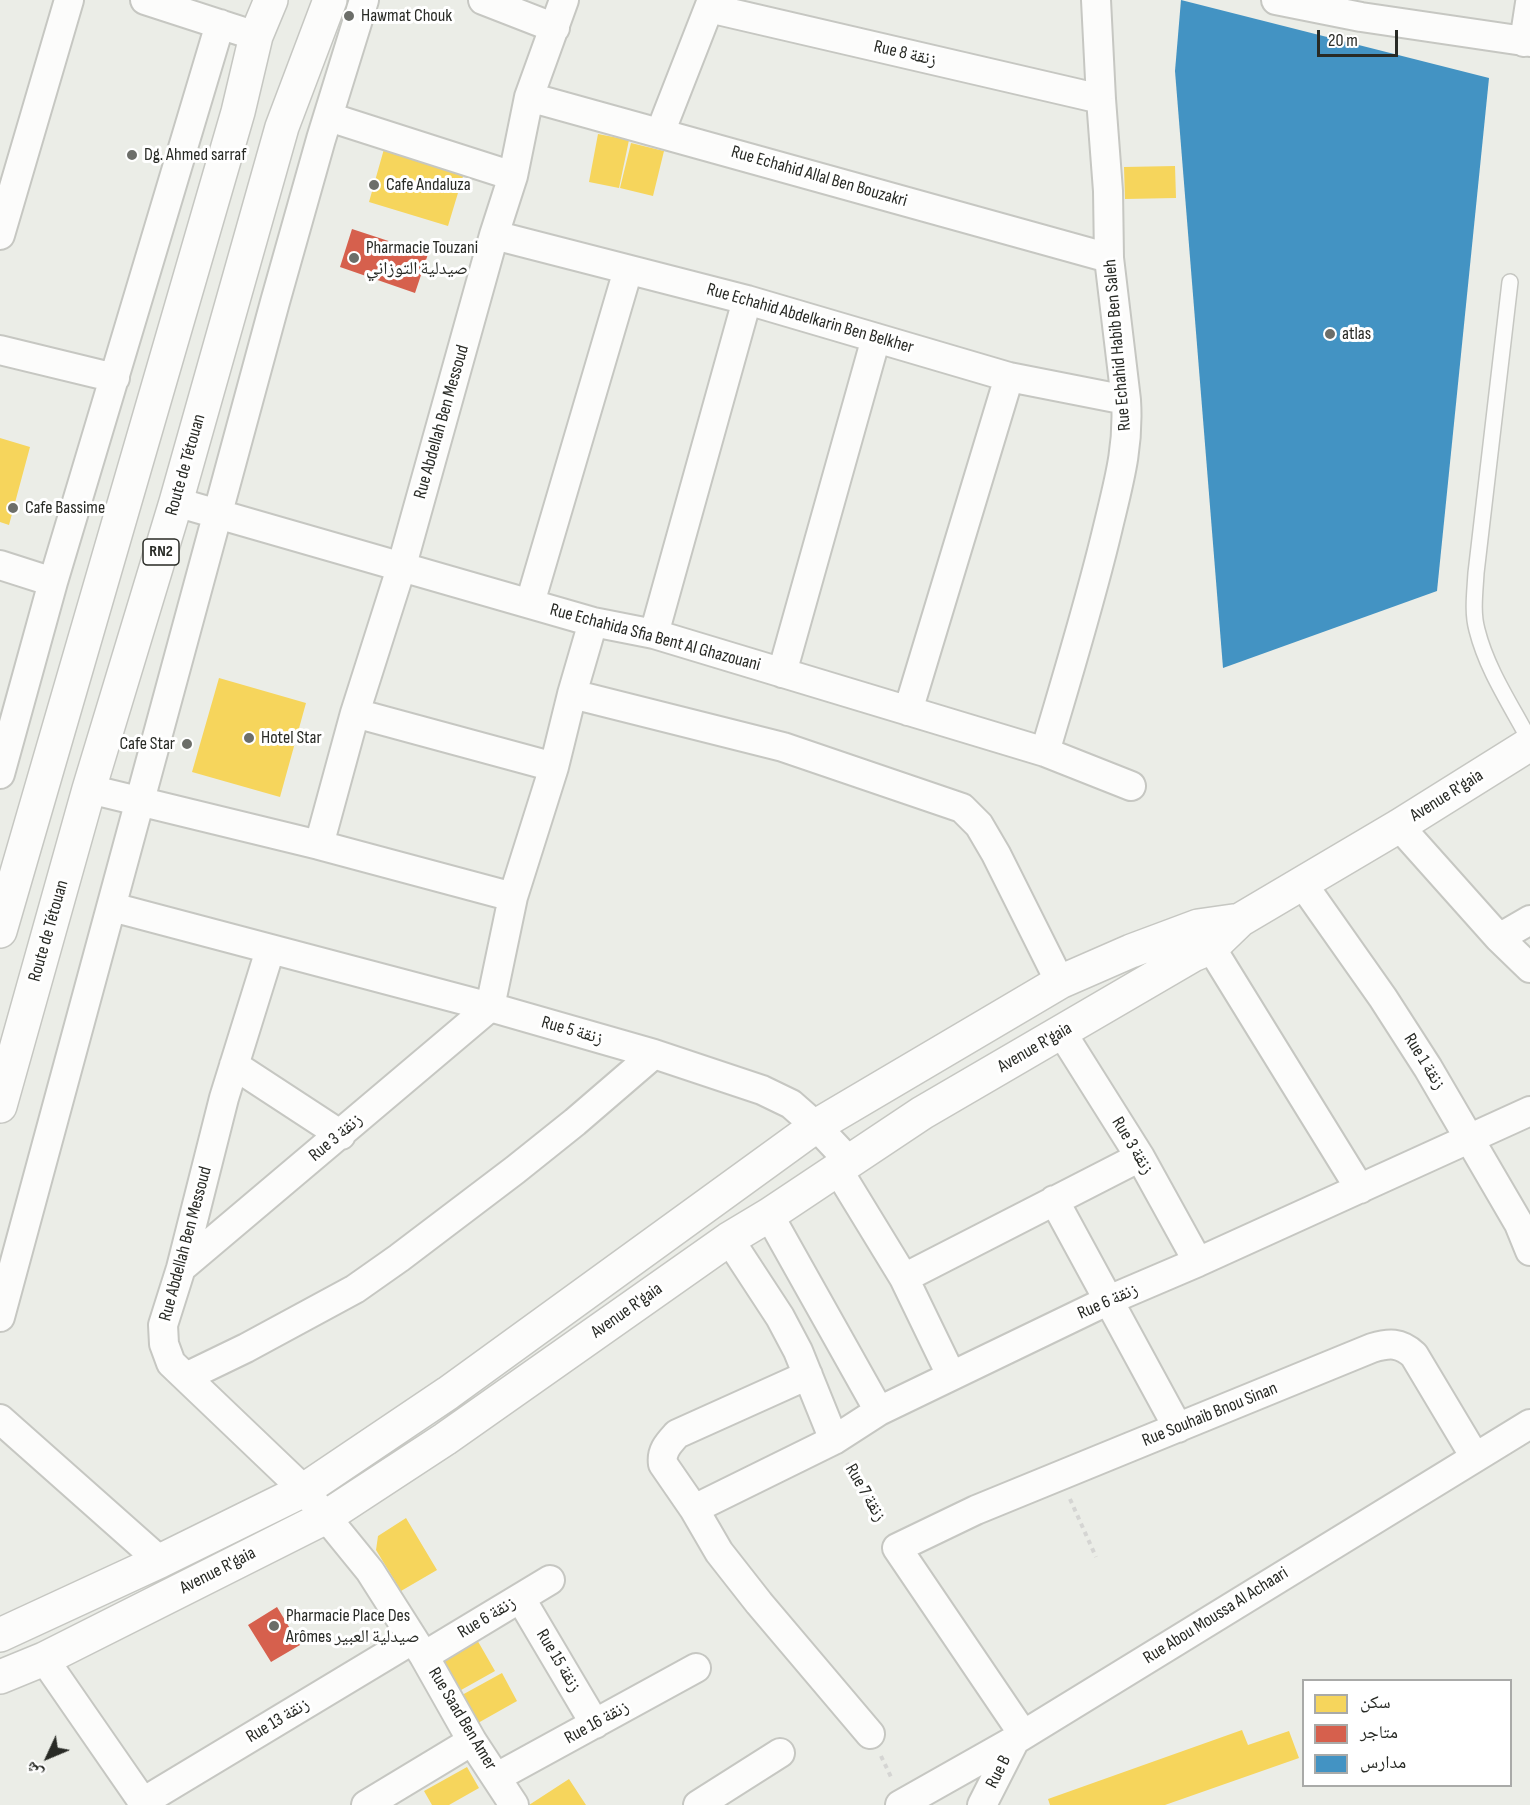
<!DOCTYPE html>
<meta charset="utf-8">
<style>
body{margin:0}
#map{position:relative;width:1530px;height:1805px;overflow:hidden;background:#ebede7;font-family:"Sofia Sans Condensed","Noto Naskh Arabic",sans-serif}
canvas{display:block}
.legend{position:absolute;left:1302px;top:1679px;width:210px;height:108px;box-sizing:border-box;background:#fff;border:2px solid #a9aaa8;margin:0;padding:8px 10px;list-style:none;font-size:18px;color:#282a25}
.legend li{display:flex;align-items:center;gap:12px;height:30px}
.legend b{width:30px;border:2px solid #a9aaa8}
.north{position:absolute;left:18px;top:1727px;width:60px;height:60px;-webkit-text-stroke:4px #fff;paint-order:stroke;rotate:226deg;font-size:16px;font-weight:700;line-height:24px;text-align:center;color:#282a25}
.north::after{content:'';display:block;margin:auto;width:21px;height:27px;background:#282a25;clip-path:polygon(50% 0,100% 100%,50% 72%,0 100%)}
.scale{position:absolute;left:1317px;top:30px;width:81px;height:27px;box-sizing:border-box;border:3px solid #282a25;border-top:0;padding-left:8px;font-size:18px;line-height:21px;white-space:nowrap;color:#282a25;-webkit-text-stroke:4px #fff;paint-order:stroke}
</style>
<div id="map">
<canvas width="1530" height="1805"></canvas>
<ul class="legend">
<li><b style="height:16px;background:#f6d55c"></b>سكن</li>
<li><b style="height:16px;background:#d6604d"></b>متاجر</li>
<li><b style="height:16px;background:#4393c3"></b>مدارس</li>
</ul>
<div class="north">ش</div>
<div class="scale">20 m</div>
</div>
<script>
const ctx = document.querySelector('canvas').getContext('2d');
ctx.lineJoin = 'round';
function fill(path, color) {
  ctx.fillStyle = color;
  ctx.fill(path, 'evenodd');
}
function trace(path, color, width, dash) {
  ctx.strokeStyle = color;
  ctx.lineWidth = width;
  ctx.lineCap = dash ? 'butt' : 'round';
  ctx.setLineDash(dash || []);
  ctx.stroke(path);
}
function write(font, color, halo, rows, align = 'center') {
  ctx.font = font + ' "Sofia Sans Condensed","Noto Naskh Arabic",sans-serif';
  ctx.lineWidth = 6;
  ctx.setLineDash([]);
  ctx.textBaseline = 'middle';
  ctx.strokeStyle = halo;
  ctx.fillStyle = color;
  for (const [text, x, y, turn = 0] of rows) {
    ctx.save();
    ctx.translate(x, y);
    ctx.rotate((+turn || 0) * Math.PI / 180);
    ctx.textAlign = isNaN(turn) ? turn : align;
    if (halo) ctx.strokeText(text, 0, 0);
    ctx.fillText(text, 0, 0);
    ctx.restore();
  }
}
const homes = new Path2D(`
 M598 134 629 140 619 188 589 182Z
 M631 143 664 151 653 196 620 188Z
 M384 149 464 173 448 226 369 202Z
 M1175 166 1176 198 1125 199 1124 167Z
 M0 438 30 447 9 525 0 522Z
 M219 678 306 703 280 797 192 772Z
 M406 1518 437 1570 401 1591 376 1550 378 1536Z
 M476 1638 495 1671 454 1694 435 1661Z
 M502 1673 517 1701 478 1723 462 1695Z
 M1242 1730 1248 1745 1289 1731 1299 1758 1165 1805H1050L1048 1799Z
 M467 1767 479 1788 449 1805H432L424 1791Z
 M569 1779 586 1805H529Z`);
const shops = new Path2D(`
 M352 229 428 254 415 293 340 267Z
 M277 1607 300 1645 271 1662 248 1625Z`);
const schools = new Path2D(`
 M1181 0 1489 78 1437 591 1223 668 1175 71Z`);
const path = new Path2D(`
 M847 1463 883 1524
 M1070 1499 1096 1557
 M881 1756 892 1779`);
const lane = new Path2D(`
 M1510 282 1476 573C1475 592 1472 612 1477 630 1487 670 1511 705 1530 741`);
const street = new Path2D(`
 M145 0 256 36
 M483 0 555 28
 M1276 0 1361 17 1530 42
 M709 8 1101 99
 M1524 42 1530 3
 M529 97 1109 258
 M329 117 513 176
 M660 133 712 0
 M0 235 69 0
 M494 235 747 300 1009 377 1126 400
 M0 350 115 378
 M176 502 593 622 654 634 1045 752 1131 786
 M0 565 53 582
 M530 603 628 270
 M654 634 747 300
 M782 673 876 338
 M572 694 783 747 962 808 979 825 996 854 1060 982
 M908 711 1009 377
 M355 713 554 767
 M1045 752C1067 677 1090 603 1108 527 1119 481 1129 447 1126 400L1109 258 1108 191 1101 99 1096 0
 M0 774 53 582 220 24
 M89 789 319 845 513 897
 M1399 826 1499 938 1530 968
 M319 845 355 713 402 565 494 235 513 176 529 97 564 0
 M1302 883 1383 998 1428 1068 1519 1224 1530 1251
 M112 907 490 1007 654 1054 762 1090 791 1104 816 1126 850 1162
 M1199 928 1360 1189
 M1499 938 1530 920
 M270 950 224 1098 181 1268 163 1325 164 1344 171 1363 304 1490 370 1571 424 1656 472 1741 514 1805
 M490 1007 513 897 554 767 572 694 593 622
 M1062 1033 1140 1157 1198 1262
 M234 1065 341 1135
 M838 1170 904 1278 951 1375
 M1054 1200 1178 1428
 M769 1215 879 1411
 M729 1239 780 1317 798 1351 834 1440
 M181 1268 490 1007
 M904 1278 1140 1157
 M0 1317 275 302 321 139 364 0
 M808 1375 677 1434C668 1444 661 1451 663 1464L694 1509 719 1552 759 1603 870 1734
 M186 1377 246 1348 355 1289 399 1258 515 1170 575 1122 654 1054
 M0 1419 160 1561
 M694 1509 834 1440 879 1411 1109 1300 1198 1262 1530 1111
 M521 1599 595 1724
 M424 1656 550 1580
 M44 1659 145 1805
 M1023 1734 897 1548 976 1510 1372 1348C1389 1343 1400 1342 1414 1355L1475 1457
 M497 1777 696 1668
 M143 1802 412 1640
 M366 1805 472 1741
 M698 1805 780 1753
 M900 1805 1015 1740 1530 1424
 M982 1805 1015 1740`);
const secondary = new Path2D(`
 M0 1635 160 1561 304 1490 448 1393 816 1126 1060 982 1131 951 1198 926 1240 920
 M0 1677 44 1659 326 1517 445 1439 729 1239 769 1215 922 1113 1193 955 1212 947 1240 920 1399 826 1530 744`);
const highway = new Path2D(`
 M0 931 238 112 256 36 271 0
 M0 1106 89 789 176 502 282 127 330 0`);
const markers = [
 [349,16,6,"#6c6e69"],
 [132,155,6,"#6c6e69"],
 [374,185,6,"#6c6e69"],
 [354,258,6,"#6c6e69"],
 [1330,334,6,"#6c6e69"],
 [13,508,6,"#6c6e69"],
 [249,738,6,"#6c6e69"],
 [187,744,6,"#6c6e69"],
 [274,1626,6,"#6c6e69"]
];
const shields = [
 [161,552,36]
];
const shieldNames = [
 ["RN2",161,552]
];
const poiNames = [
 ["Hawmat Chouk",361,16],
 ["Dg. Ahmed sarraf",144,155],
 ["Cafe Andaluza",386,185],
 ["Pharmacie Touzani",366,248],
 ["صيدلية التوزاني",366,269],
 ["atlas",1342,334],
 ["Cafe Bassime",25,508],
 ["Hotel Star",261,738],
 ["Cafe Star",175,744,"right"],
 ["Pharmacie Place Des",286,1616],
 ["Arômes صيدلية العبير",286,1637]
];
const streetNames = [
 ["Rue 8 زنقة",905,54,13],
 ["Rue Echahid Allal Ben Bouzakri",819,177,16],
 ["Rue Echahid Abdelkarin Ben Belkher",810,319,16],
 ["Rue Echahid Habib Ben Saleh",1118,345,-95],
 ["Rue Abdellah Ben Messoud",442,422,-74],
 ["Route de Tétouan",186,465,-74],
 ["Rue Echahida Sfia Bent Al Ghazouani",655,638,15],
 ["Avenue R'gaia",1447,796,-32],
 ["Route de Tétouan",49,931,-74],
 ["Rue 5 زنقة",572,1031,16],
 ["Avenue R'gaia",1035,1048,-30],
 ["Rue 1 زنقة",1424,1062,58],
 ["Rue 3 زنقة",336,1138,-40],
 ["Rue 3 زنقة",1132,1146,59],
 ["Rue Abdellah Ben Messoud",186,1244,-75],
 ["Rue 6 زنقة",1108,1302,-24],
 ["Avenue R'gaia",627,1311,-35],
 ["Rue Souhaib Bnou Sinan",1210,1415,-22],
 ["Rue 7 زنقة",865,1493,60],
 ["Avenue R'gaia",218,1571,-27],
 ["Rue Abou Moussa Al Achaari",1216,1616,-32],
 ["Rue 6 زنقة",487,1618,-31],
 ["Rue 15 زنقة",558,1661,59],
 ["Rue Saad Ben Amer",462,1719,59],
 ["Rue 13 زنقة",278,1721,-31],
 ["Rue 16 زنقة",597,1723,-29],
 ["Rue B",999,1772,-63]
];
fill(homes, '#f6d55c');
fill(shops, '#d6604d');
fill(schools, '#4393c3');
trace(lane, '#c6c7c2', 18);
trace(street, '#c6c7c2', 32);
trace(secondary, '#c6c7c2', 36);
trace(highway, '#c6c7c2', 36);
trace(path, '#d5d5d3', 4, [4.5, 4.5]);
trace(lane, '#fcfcfb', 15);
trace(street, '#fcfcfb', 28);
trace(secondary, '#fcfcfb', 33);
trace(highway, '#fcfcfb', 33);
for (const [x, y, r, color] of markers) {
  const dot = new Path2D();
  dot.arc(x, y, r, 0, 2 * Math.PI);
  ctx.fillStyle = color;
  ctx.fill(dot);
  trace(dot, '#fff', 2);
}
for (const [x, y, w] of shields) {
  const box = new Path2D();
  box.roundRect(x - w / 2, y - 13, w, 26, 4.5);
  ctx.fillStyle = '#fff';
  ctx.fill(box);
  trace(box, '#282a25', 1.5);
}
write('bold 16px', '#282a25', null, shieldNames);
write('18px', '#282a25', '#fff', poiNames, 'left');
write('18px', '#282a25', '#fff', streetNames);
</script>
